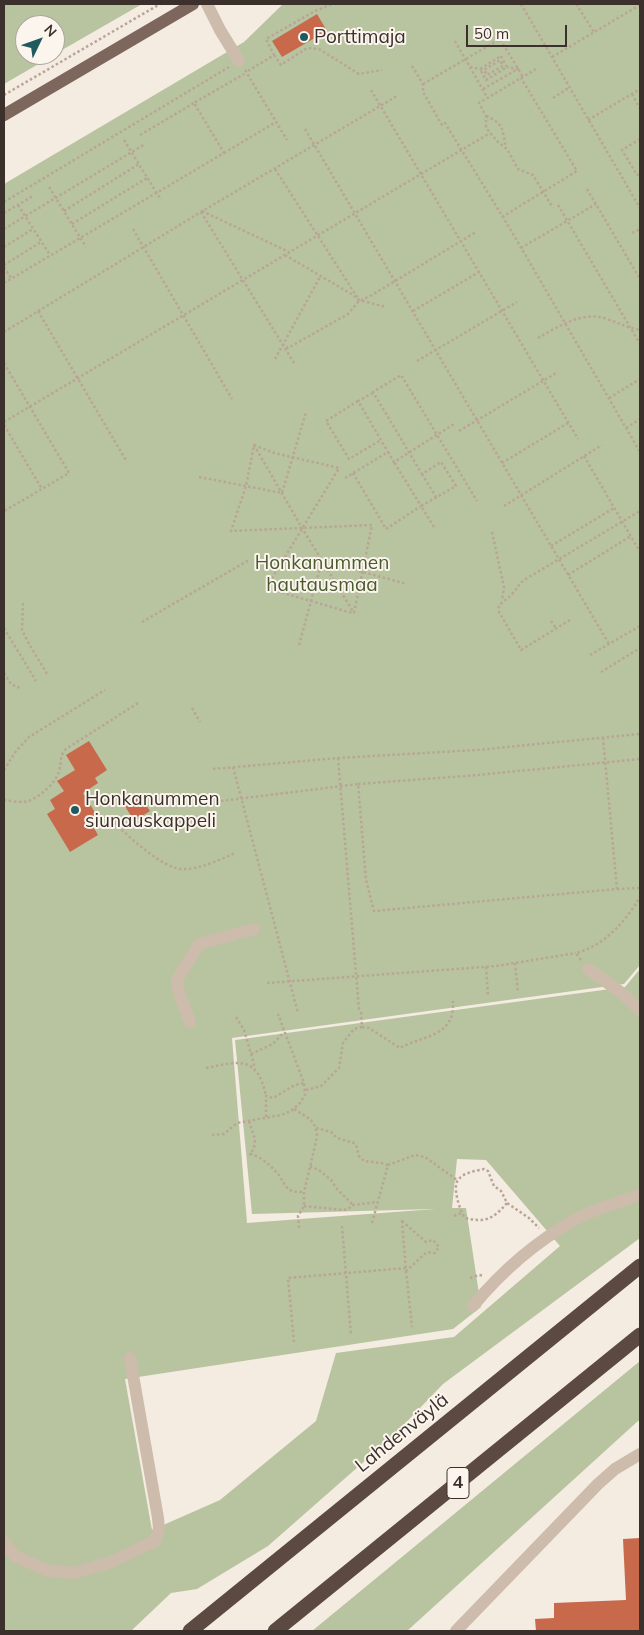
<!DOCTYPE html>
<meta charset="utf-8">
<style>
body{margin:0}
#map{position:relative;width:644px;height:1635px;overflow:hidden;background:#f4ebe1;font-family:Mulish,sans-serif}
canvas{display:block}
.frame{position:absolute;inset:0;border:5px solid #3b302b;pointer-events:none}
.north{position:absolute;left:15px;top:15px;width:50px;height:50px;box-sizing:border-box;background:#fbf5ee;border:1px solid #aea6a0;border-radius:50%;rotate:48deg;font-size:14px;font-weight:700;line-height:20px;text-align:center;color:#3b302b}
.north::after{content:'';display:block;margin:auto;width:18px;height:22px;background:#1f5a5e;clip-path:polygon(50% 0,100% 100%,50% 72%,0 100%)}
.scale{position:absolute;left:466px;top:25px;width:101px;height:22px;box-sizing:border-box;border:2px solid #3b302b;border-top:0;padding-left:6px;font-size:15px;line-height:18px;white-space:nowrap;color:#3b302b;-webkit-text-stroke:4px #fbf5ee;paint-order:stroke}
</style>
<div id="map">
<canvas width="644" height="1635"></canvas>
<div class="frame"></div>
<div class="north">N</div>
<div class="scale">50 m</div>
</div>
<script>
const ctx = document.querySelector('canvas').getContext('2d');
ctx.lineJoin = 'round';
function fill(path, color) {
  ctx.fillStyle = color;
  ctx.fill(path, 'evenodd');
}
function trace(path, color, width, dash) {
  ctx.strokeStyle = color;
  ctx.lineWidth = width;
  ctx.lineCap = dash ? 'butt' : 'round';
  ctx.setLineDash(dash || []);
  ctx.stroke(path);
}
function write(font, color, halo, rows, align = 'center') {
  ctx.font = font + ' Mulish,sans-serif';
  ctx.lineWidth = 4;
  ctx.setLineDash([]);
  ctx.textBaseline = 'middle';
  ctx.strokeStyle = halo;
  ctx.fillStyle = color;
  for (const [text, x, y, turn = 0] of rows) {
    ctx.save();
    ctx.translate(x, y);
    ctx.rotate((+turn || 0) * Math.PI / 180);
    ctx.textAlign = isNaN(turn) ? turn : align;
    if (halo) ctx.strokeText(text, 0, 0);
    ctx.fillText(text, 0, 0);
    ctx.restore();
  }
}
const green = new Path2D(`
 M4 4H142L55 54V25H25V55H54L4 84Z
 M283 4H640V965L624 984 232 1038 247 1223 435 1209 252 1214 235 1040 625 987 640 969V1238L443 1384 392 1437 268 1546 197 1589 171 1593 131 1631H4V184L244 42ZM457 1159 486 1160 560 1246 454 1337 336 1353 316 1421 220 1500 152 1530 125 1379 453 1329 481 1307 466 1208H452Z
 M640 1361V1421H638L407 1631H312Z`);
const building = new Path2D(`
 M317 14 327 31 282 57 272 41Z
 M89 741 107 770 95 778 98 783 83 793 102 824 94 828 98 835 70 852 47 814 55 809 50 800 64 791 57 781 75 770 66 755Z
 M140 796 150 811 134 821 125 806Z
 M640 1538V1631H536L535 1619 554 1618V1603L626 1600 623 1539Z`);
const path = new Path2D(`
 M521 4 640 208
 M576 4 594 32
 M4 15 5 17
 M455 41 487 97
 M274 55 281 65 307 48 319 49 359 74 382 70
 M501 56 507 67 486 80 480 69Z
 M552 57 640 5
 M412 66 423 84V92L442 125 445 123 512 232 640 452
 M470 67 484 70 500 60 503 66 487 75 484 70
 M536 69 479 103 486 116V128L498 142 507 149 518 169 533 175 553 208
 M245 70 287 140
 M248 71 274 55 266 39 315 11 332 4
 M423 84 500 39 523 77
 M483 89 518 69 507 67
 M371 90 578 439
 M632 94 640 109
 M4 95 160 4
 M553 98 570 87
 M486 116C505 124 502 130 506 148
 M588 120 640 89
 M305 129 609 644
 M140 135 194 103
 M640 139 622 150 637 175 640 173
 M124 140 161 200
 M224 153 276 122
 M275 169 359 300
 M49 187 86 247
 M587 189 640 279
 M4 202 229 67
 M18 205 50 255
 M558 205 640 344
 M64 211 139 164
 M202 211 289 252
 M201 212 294 363
 M4 213 33 196
 M502 217 577 171 521 78
 M72 224 147 178
 M4 229 145 144
 M133 229 232 399
 M632 233 640 229
 M4 247 33 229
 M521 248 596 204
 M285 255 353 295 359 300 386 307
 M4 265 41 242
 M4 267 11 278
 M4 283 224 153 194 103 244 74
 M38 311 127 462
 M413 311 479 272
 M4 332 201 212 397 96
 M538 338C558 327 583 310 607 319 619 323 628 328 640 330
 M282 344 288 348 348 314 358 302 372 295 476 232
 M275 359 320 277
 M417 361 517 302
 M4 363 69 473 42 489
 M373 393 358 401 388 452
 M609 398 640 379
 M358 401 326 421 349 459 381 440
 M4 422 490 133
 M4 425 42 489 4 511
 M626 428 640 419
 M459 431 558 372
 M254 445 274 453 339 468 266 588 352 613
 M584 456 640 552
 M502 463 568 423
 M353 473 386 529 421 506 394 462
 M422 474 436 497
 M199 477 282 493 306 412
 M345 478 388 452 394 462 454 424
 M504 506 602 445
 M434 527 421 506 456 486 441 462 422 474 373 392 401 375 477 501
 M492 532 504 587 502 600
 M551 546 614 508
 M568 575 631 536
 M23 603 22 630 28 642 47 674
 M354 613 372 525 231 531 246 486 254 445 302 528 354 613
 M570 620 521 650 498 610C500 601 507 600 512 594 517 589 519 584 524 580L640 511
 M551 621 556 628
 M142 622 249 560
 M4 628 36 681
 M299 645 322 561 407 584
 M590 655 640 626
 M601 672 640 648
 M4 673 11 684 22 689
 M192 708 200 722
 M338 758 359 1010
 M233 767 298 1013
 M213 769 338 758 476 750 640 734
 M4 770 16 751 29 737 105 690
 M358 784 478 775 640 759
 M4 800C11 801 21 803 28 801 40 797 56 783 59 771 62 762 59 756 66 749L138 703
 M221 801 358 784 366 880 374 911 617 889 603 738
 M111 819C124 833 164 870 183 869 201 869 219 860 235 853
 M617 889 640 888
 M581 960 576 953C604 946 626 921 640 897
 M515 963 518 993
 M486 967 488 996
 M267 983 496 966 576 953
 M236 1017 244 1030 254 1064V1068
 M362 1027 369 1028 400 1048C424 1035 455 1037 453 1001
 M251 1054 273 1044 284 1032
 M206 1068C240 1061 257 1055 266 1096
 M306 1090 321 1086 339 1068 343 1043 354 1029 362 1027 361 1010
 M294 1109C307 1118 316 1119 317 1137L304 1192V1206L298 1216 299 1229
 M266 1117V1096L273 1098 295 1085 304 1083
 M249 1121C252 1134 260 1142 250 1154 261 1156 272 1167 279 1175 283 1181 285 1188 292 1191 295 1192 300 1192 304 1192
 M316 1128 331 1132 337 1138 354 1143 356 1145 359 1156 364 1161 381 1163 388 1165
 M212 1135 224 1134 237 1123 281 1115 291 1111 300 1103 305 1095 304 1083 278 1014
 M310 1166 319 1170 331 1180 337 1189 353 1205
 M507 1203C493 1219 486 1223 465 1218 460 1211 452 1187 458 1180 464 1172 476 1171 484 1169L488 1171 494 1186 501 1191 507 1203 529 1218 539 1228
 M304 1206 343 1210 348 1209 353 1205 377 1202
 M454 1216 461 1213
 M402 1221 426 1242 433 1240 439 1247 435 1253 427 1252 406 1271Z
 M372 1223 388 1165 415 1155 425 1157 457 1180
 M342 1226 351 1335
 M406 1271 412 1327
 M470 1278 479 1275 484 1276
 M294 1342 288 1278 406 1268`);
const minor = new Path2D(`
 M207 4 220 30 239 61
 M588 969 619 991 640 1010
 M190 1022 179 993 177 980 199 944 254 929
 M473 1306C501 1272 537 1241 576 1219 596 1208 619 1203 640 1194
 M4 1542 15 1556 46 1570 74 1573 111 1562 155 1541 159 1529 158 1518 130 1358
 M456 1631 598 1484 615 1469 640 1454`);
const major = new Path2D(`
 M4 115 193 4`);
const highway = new Path2D(`
 M190 1631 640 1266
 M275 1631 640 1335`);
const markers = [
 [304,37,5,"#1f5a5e"],
 [75,810,5,"#1f5a5e"]
];
const shields = [
 [458,1483,22]
];
const shieldNames = [
 ["4",458,1483]
];
const poiNames = [
 ["Porttimaja",314,37],
 ["Honkanummen",85,799],
 ["siunauskappeli",85,821]
];
const parkNames = [
 ["Honkanummen",322,563],
 ["hautausmaa",322,585]
];
const streetNames = [
 ["Lahdenväylä",402,1433,-39]
];
fill(green, '#b8c4a0');
fill(building, '#c8694b');
trace(path, '#b9a596', 2.5, [2.5, 2.5]);
trace(minor, '#cdbbac', 12);
trace(major, '#7d675c', 12);
trace(highway, '#5c4a42', 15);
for (const [x, y, r, color] of markers) {
  const dot = new Path2D();
  dot.arc(x, y, r, 0, 2 * Math.PI);
  ctx.fillStyle = color;
  ctx.fill(dot);
  trace(dot, '#fbf5ee', 2);
}
for (const [x, y, w] of shields) {
  const box = new Path2D();
  box.roundRect(x - w / 2, y - 15.5, w, 31, 4);
  ctx.fillStyle = '#fbf5ee';
  ctx.fill(box);
  trace(box, '#3b302b', 1);
}
write('bold 18px', '#3b302b', null, shieldNames);
write('19px', '#3b302b', '#fbf5ee', poiNames, 'left');
write('19px', '#4a5a2e', '#fbf5ee', parkNames);
write('19px', '#3b302b', '#fbf5ee', streetNames);
</script>
